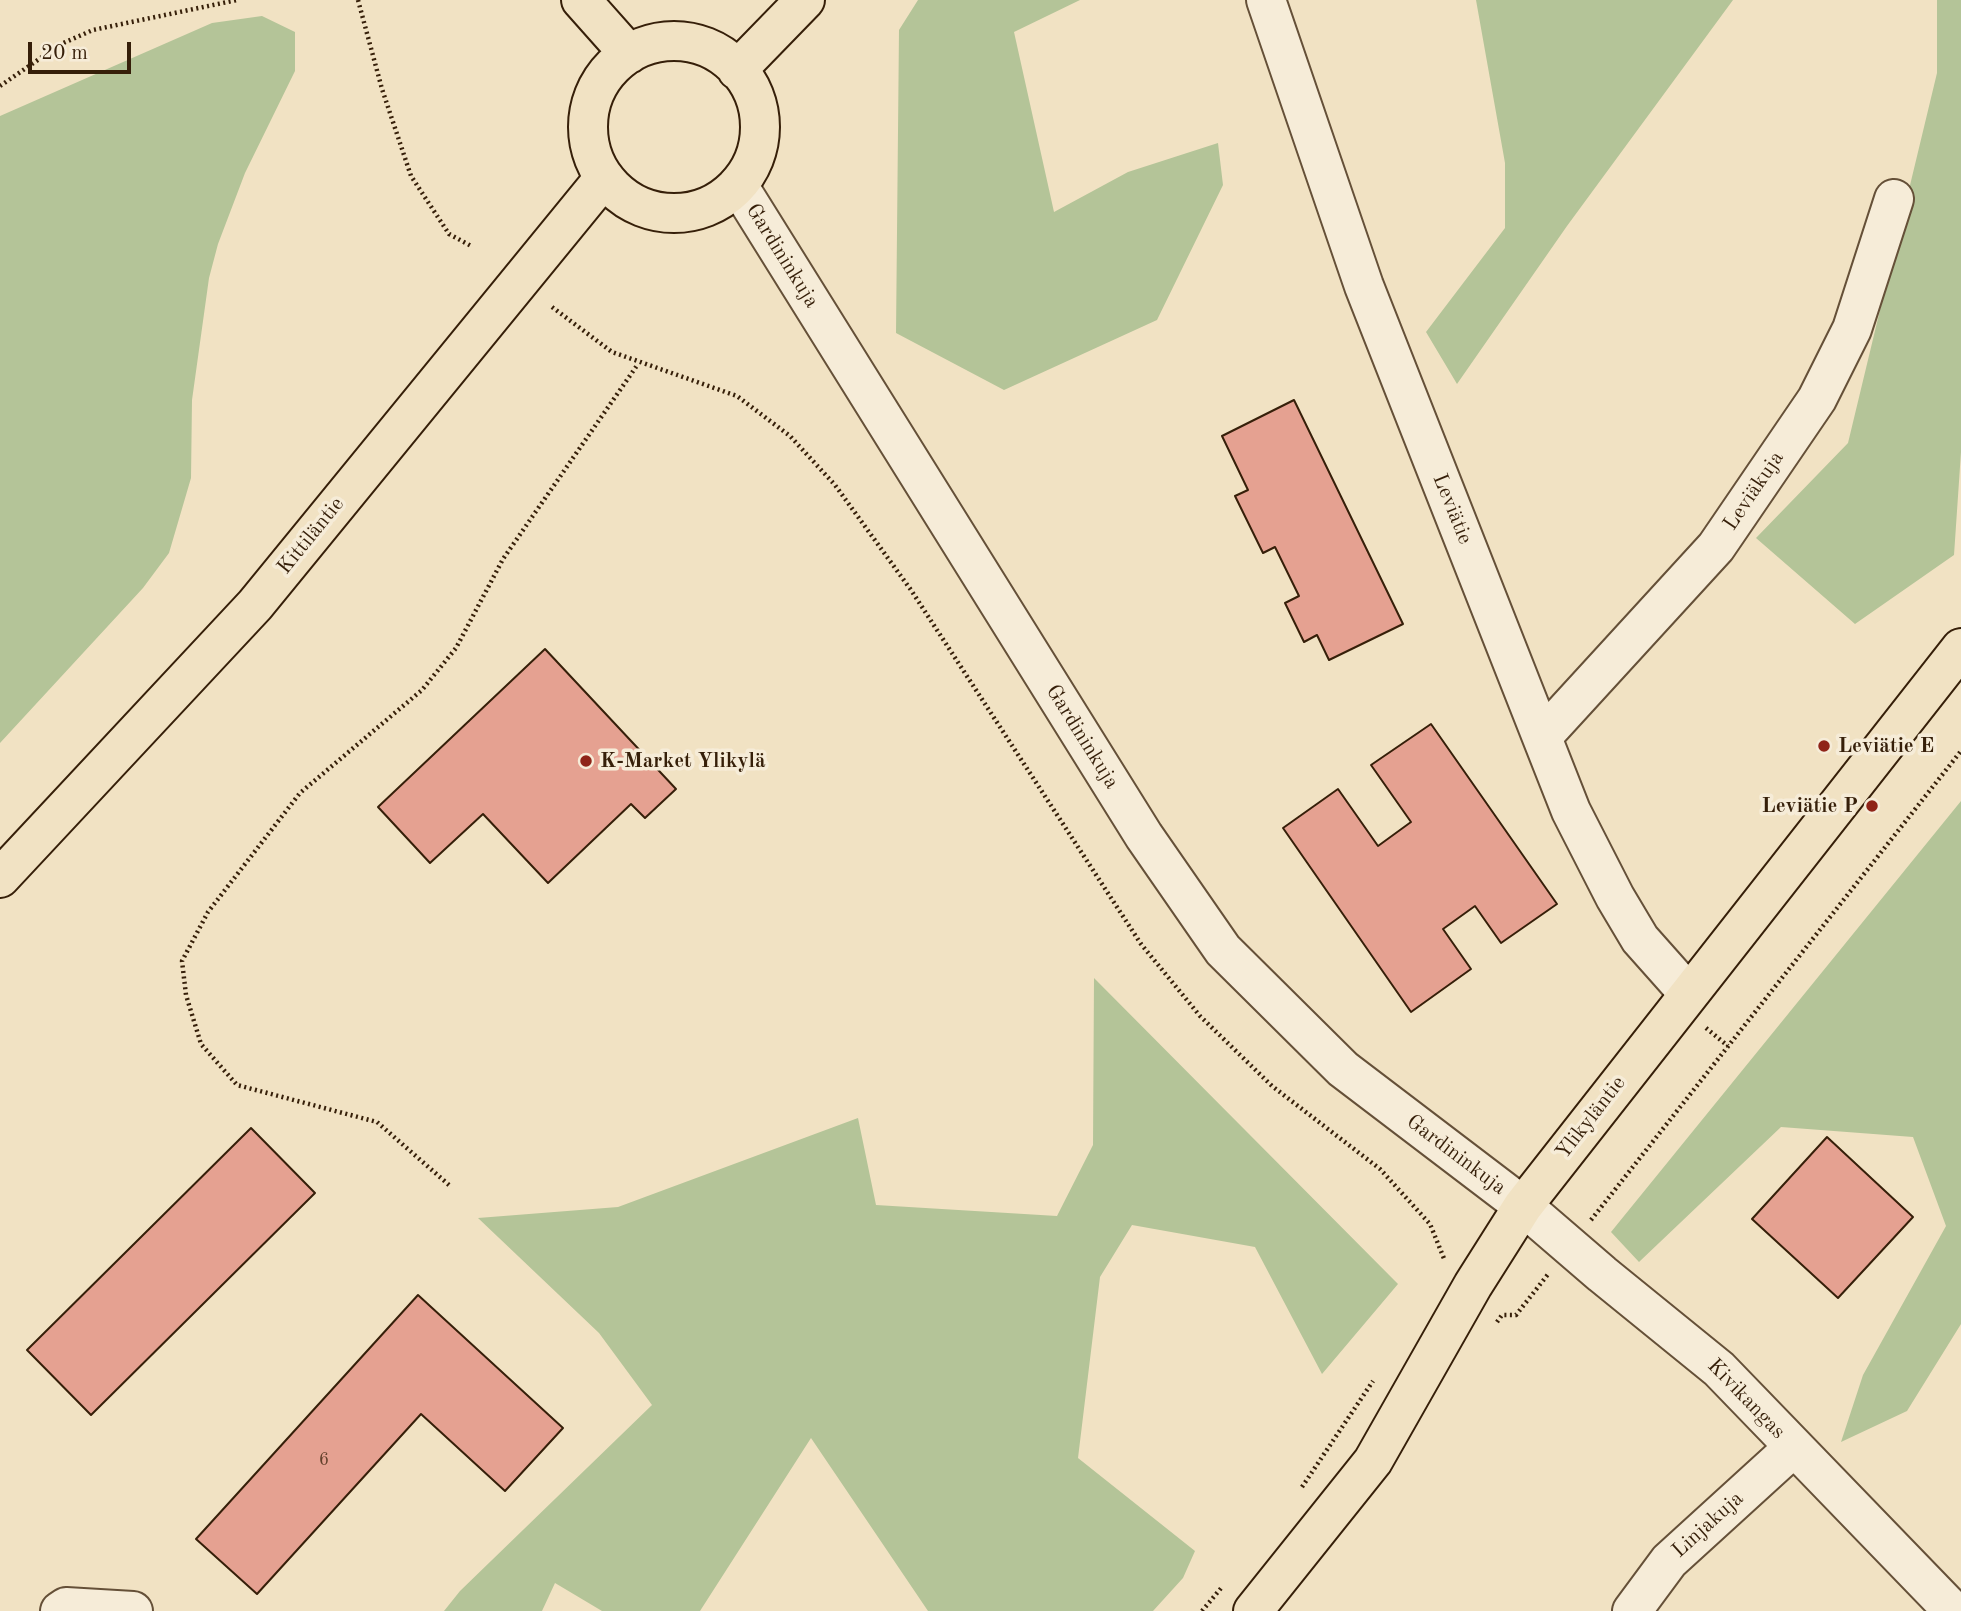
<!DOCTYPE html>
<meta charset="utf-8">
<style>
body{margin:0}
#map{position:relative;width:1961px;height:1611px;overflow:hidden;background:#f1e2c3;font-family:"Old Standard TT",serif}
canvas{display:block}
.scale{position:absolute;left:28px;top:42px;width:103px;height:32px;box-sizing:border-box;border:4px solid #361f09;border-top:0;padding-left:9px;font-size:21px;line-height:24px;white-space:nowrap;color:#361f09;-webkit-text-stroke:5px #f6ecd8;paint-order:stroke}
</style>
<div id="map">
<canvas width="1961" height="1611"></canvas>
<div class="scale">20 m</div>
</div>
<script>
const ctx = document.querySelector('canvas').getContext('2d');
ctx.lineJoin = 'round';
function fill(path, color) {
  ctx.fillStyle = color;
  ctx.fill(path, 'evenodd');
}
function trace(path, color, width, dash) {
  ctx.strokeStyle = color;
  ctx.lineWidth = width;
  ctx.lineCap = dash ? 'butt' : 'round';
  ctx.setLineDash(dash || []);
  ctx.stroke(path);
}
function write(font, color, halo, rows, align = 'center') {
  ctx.font = font + ' "Old Standard TT",serif';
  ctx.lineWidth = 7;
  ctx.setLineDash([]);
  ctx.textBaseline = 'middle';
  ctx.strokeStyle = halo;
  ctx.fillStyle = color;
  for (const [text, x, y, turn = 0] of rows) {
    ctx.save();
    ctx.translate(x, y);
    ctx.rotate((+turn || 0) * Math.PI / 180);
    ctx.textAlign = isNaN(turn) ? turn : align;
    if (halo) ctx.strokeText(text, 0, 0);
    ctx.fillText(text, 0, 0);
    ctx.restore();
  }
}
const green = new Path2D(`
 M918 0H1080L1014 32 1054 212 1128 172 1218 143 1223 185 1157 320 1004 390 896 333 899 30Z
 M1476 0H1733L1567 226 1457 384 1426 332 1505 228V163Z
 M1937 0H1961V452L1954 555 1855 624 1756 538 1848 443 1937 73Z
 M262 16 295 32V71L245 173 218 244 209 278 192 400 191 478 169 553 143 588 0 743V116L212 23Z
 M1961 801V1324L1907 1411 1841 1442 1863 1375 1946 1226 1913 1137 1781 1127 1639 1262 1611 1232Z
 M1094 978 1398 1284 1322 1374 1255 1247 1132 1225 1100 1277 1078 1458 1195 1551 1183 1578 1153 1611H928L811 1438 700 1611H602L555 1583 542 1611H444L460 1591 652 1405 599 1333 478 1218 618 1207 858 1118 876 1205 1057 1216 1093 1145Z`);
const building = new Path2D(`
 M1294 400 1403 624 1329 660 1317 635 1304 642 1285 603 1299 596 1275 547 1263 553 1235 496 1248 490 1222 436Z
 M545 649 676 789 645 818 631 804 548 883 483 814 430 863 378 807Z
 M1431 724 1557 904 1501 943 1475 906 1443 929 1471 969 1411 1012 1283 828 1338 789 1378 846 1411 822 1371 765Z
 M251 1128 315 1193 91 1415 27 1350Z
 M1827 1137 1913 1217 1838 1298 1752 1219Z
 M418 1295 563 1428 505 1491 421 1414 257 1594 196 1539Z`);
const path = new Path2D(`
 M358 0 382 89 411 176 449 234 473 247
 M0 86 61 44 93 30 237 0
 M552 307 612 352 737 396 790 436 835 485 911 590 1141 944 1200 1016 1272 1086 1380 1169 1430 1224 1445 1261
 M1706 1028 1728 1046
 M449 1185 377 1122 237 1085 201 1044 186 995 182 961 208 912 300 793 422 690 456 648 503 559 638 364
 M1591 1220 1961 751
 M1497 1322 1502 1315H1516L1549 1273
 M1302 1487 1373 1381
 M1202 1611 1222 1587`);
const minor = new Path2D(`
 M1266 0 1364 286 1571 811 1615 897 1640 939 1688 993
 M738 185 1144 836 1223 950 1343 1069 1523 1206 1602 1274 1719 1369 1953 1611
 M1542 737 1716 547 1817 399 1852 329 1894 199
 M60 1611 66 1607 133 1611
 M1632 1611 1669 1561 1793 1448`);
const major = new Path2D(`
 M581 0 629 54
 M588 127a86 86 0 1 1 172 0a86 86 0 1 1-172 0Z
 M737 70 805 0
 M0 878 255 605 604 178
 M1253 1611 1373 1461 1473 1285 1523 1206 1961 648`);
const markers = [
 [1824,746,7,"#8f2418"],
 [586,761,7,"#8f2418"],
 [1872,806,7,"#8f2418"]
];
const numberNames = [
 ["6",324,1460]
];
const streetNames = [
 ["Gardininkuja",782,256,58],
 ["Leviäkuja",1754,491,-56],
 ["Leviätie",1452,509,68],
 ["Kittiläntie",311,536,-51],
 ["Gardininkuja",1082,737,58],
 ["Ylikyläntie",1591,1118,-52],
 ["Gardininkuja",1456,1155,37],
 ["Kivikangas",1746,1399,46],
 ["Linjakuja",1708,1525,-42]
];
const poiNames = [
 ["Leviätie E",1838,746],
 ["K-Market Ylikylä",600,761],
 ["Leviätie P",1858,806,"right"]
];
fill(green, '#b4c498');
fill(building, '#e5a191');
trace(building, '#361f09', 2);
trace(minor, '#655038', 42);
trace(major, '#361f09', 42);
trace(path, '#361f09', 4.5, [2, 3.5]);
trace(minor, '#f6ecd8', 38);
trace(major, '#f1e2c3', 38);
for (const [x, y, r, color] of markers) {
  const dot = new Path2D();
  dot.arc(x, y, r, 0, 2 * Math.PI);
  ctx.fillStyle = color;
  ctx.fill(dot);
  trace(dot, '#f6ecd8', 2.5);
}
write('18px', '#62402b', null, numberNames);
write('21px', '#361f09', '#f6ecd8', streetNames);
write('bold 21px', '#361f09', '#f6ecd8', poiNames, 'left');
</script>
